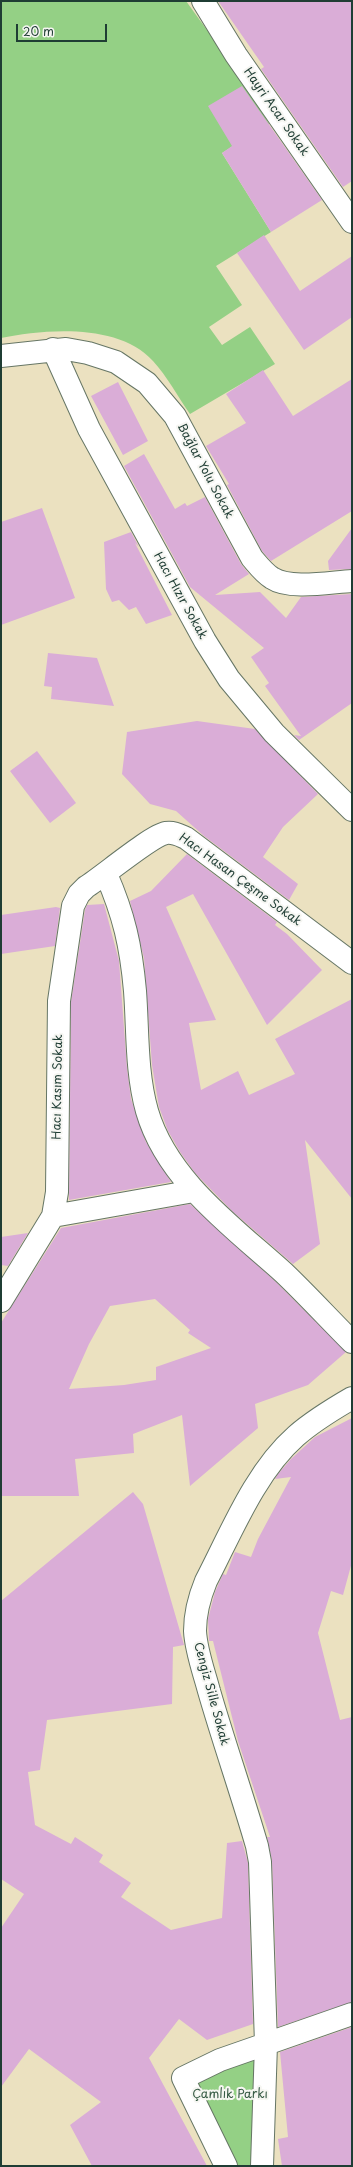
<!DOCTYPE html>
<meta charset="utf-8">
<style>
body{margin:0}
#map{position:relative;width:353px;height:2167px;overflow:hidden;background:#ebe1c0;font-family:"Playpen Sans",sans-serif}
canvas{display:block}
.frame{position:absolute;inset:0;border:2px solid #1f3d34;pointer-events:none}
.scale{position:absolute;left:16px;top:24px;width:91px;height:18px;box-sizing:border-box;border:2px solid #1f3d34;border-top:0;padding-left:5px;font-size:12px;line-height:14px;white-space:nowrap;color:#1f3d34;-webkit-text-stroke:3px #f6f6f2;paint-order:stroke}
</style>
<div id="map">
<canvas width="353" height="2167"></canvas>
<div class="frame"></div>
<div class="scale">20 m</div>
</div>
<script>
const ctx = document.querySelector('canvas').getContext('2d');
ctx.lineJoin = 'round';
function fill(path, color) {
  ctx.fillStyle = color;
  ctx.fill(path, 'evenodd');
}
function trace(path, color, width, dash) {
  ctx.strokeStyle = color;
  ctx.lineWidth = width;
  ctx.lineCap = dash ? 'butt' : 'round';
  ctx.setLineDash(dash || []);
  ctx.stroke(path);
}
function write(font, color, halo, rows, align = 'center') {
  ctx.font = font + ' "Playpen Sans",sans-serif';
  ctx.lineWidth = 4;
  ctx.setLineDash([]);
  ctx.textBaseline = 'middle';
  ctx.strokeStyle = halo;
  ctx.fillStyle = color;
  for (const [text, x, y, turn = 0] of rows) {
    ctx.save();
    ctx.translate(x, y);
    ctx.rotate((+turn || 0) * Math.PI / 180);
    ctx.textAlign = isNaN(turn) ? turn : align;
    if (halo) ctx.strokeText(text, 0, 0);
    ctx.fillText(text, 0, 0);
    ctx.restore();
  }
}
const green = new Path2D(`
 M1 1H186L246 84 269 124 222 153 271 232 216 266 242 305 209 327 222 345 250 327 275 364 190 414C178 397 167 376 153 361 119 323 45 329 1 338Z
 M266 2044 262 2166H226L183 2078Z`);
const building = new Path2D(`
 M218 1H352V181L343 187 261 69 264 67Z
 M242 86 322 200 271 232 222 153 232 146 208 106Z
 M264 235 300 291 352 256V317L304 350 237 253Z
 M263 370 293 416 352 379V511L271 561 262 551 227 485 229 484 206 446 246 423 226 394Z
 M118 382 148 441 123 455 91 396Z
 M144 454 175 509 185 503 187 506 205 497 241 564 249 574 215 595 260 592 286 618 301 597 352 594V703L299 740 294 735 301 736 265 686 269 683 251 657 264 648 190 587 124 466Z
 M42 508 75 598 1 625V522Z
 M352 528V569L329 570 328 561Z
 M131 532 139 547 135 543 172 615 146 624 136 607 129 610 119 600 112 602 106 589 104 542Z
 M48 653 97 658 114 706 51 699 52 687 44 686Z
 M197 721 255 729 318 794 283 827 263 857 298 884 289 900 204 836 176 811 150 804 122 774 127 732Z
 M37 751 76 803 50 823 10 771Z
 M187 854 277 922 275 925 287 934 322 970 267 1025 193 894 166 907 216 1020 189 1023 201 1090 238 1071 249 1095 295 1074 275 1039 352 999V1199L305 1140 320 1244 293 1264 232 1211 195 1173 180 1152 168 1131 159 1107 152 1065 144 958 130 901 151 891Z
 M104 904 119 961 127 1068 131 1099 146 1142 171 1182 69 1200 71 1002 85 910 87 905Z
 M56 907 60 908 55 946 1 954V915Z
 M190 1204 276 1282 346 1352 308 1385 255 1404 258 1428 190 1486 182 1415 133 1434 134 1453 75 1459 79 1496H1V1323L61 1228ZM155 1299 190 1330 188 1333 211 1348 156 1367V1380L124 1385 69 1389 89 1344 110 1306Z
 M28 1233 8 1266 1 1265V1237Z
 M352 1418V1562L343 1595 331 1591 318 1633 340 1720 352 1717V2002L278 2027 272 1861 267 1837H270L238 1741 213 1641H209L208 1619 215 1592 223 1574 226 1575 235 1552 251 1557 258 1539 291 1477 275 1479 278 1474 291 1459 315 1437Z
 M133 1492 143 1504 184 1645 173 1647 172 1704 47 1720 40 1770 28 1772 35 1825 71 1844 75 1837 103 1855 99 1862 131 1883 121 1897 171 1930 222 1918 227 1843 242 1841 248 1863 253 2024 207 2040 179 2019 149 2058 207 2166H92L70 2125 101 2102 29 2049 1 2087V1928L24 1894 1 1879V1601Z
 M352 2027V2166H282L278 2139 288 2137 280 2052Z`);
const minor = new Path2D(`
 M203 1 236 55 352 222
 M53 349 89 429 205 641 229 679 274 733 352 810
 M1 356 66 349 88 353 116 362 147 383 175 416 252 558C258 565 264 573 272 578 290 590 331 582 352 581
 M106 874C124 915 131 946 135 991 138 1031 136 1072 147 1111 167 1180 233 1227 284 1273 307 1295 329 1319 352 1342
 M53 1216 194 1191
 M1 1301 53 1216 57 1192 59 1001 73 906 79 894 86 887C102 877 152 835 166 833 174 832 179 835 186 838L352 963
 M226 2166 183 2078 220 2060 352 2014
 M262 2166 266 2044 260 1862 257 1846C242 1794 224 1743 209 1691 204 1672 196 1651 195 1631 195 1613 199 1598 206 1581 231 1533 255 1472 296 1436 313 1421 333 1409 352 1398`);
const streetNames = [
 ["Hayri Acar Sokak",276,112,55],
 ["Bağlar Yolu Sokak",205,471,62],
 ["Hacı Hızır Sokak",180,596,61],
 ["Hacı Hasan Çeşme Sokak",240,880,36],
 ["Hacı Kasım Sokak",58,1087,-89],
 ["Cengiz Sille Sokak",211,1694,75]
];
const parkNames = [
 ["Çamlık Parkı",230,2095]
];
fill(green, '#94d085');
fill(building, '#daadd7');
trace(minor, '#667665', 24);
trace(minor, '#fff', 22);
write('12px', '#1f3d34', '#f6f6f2', streetNames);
write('12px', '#365a44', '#f6f6f2', parkNames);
</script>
